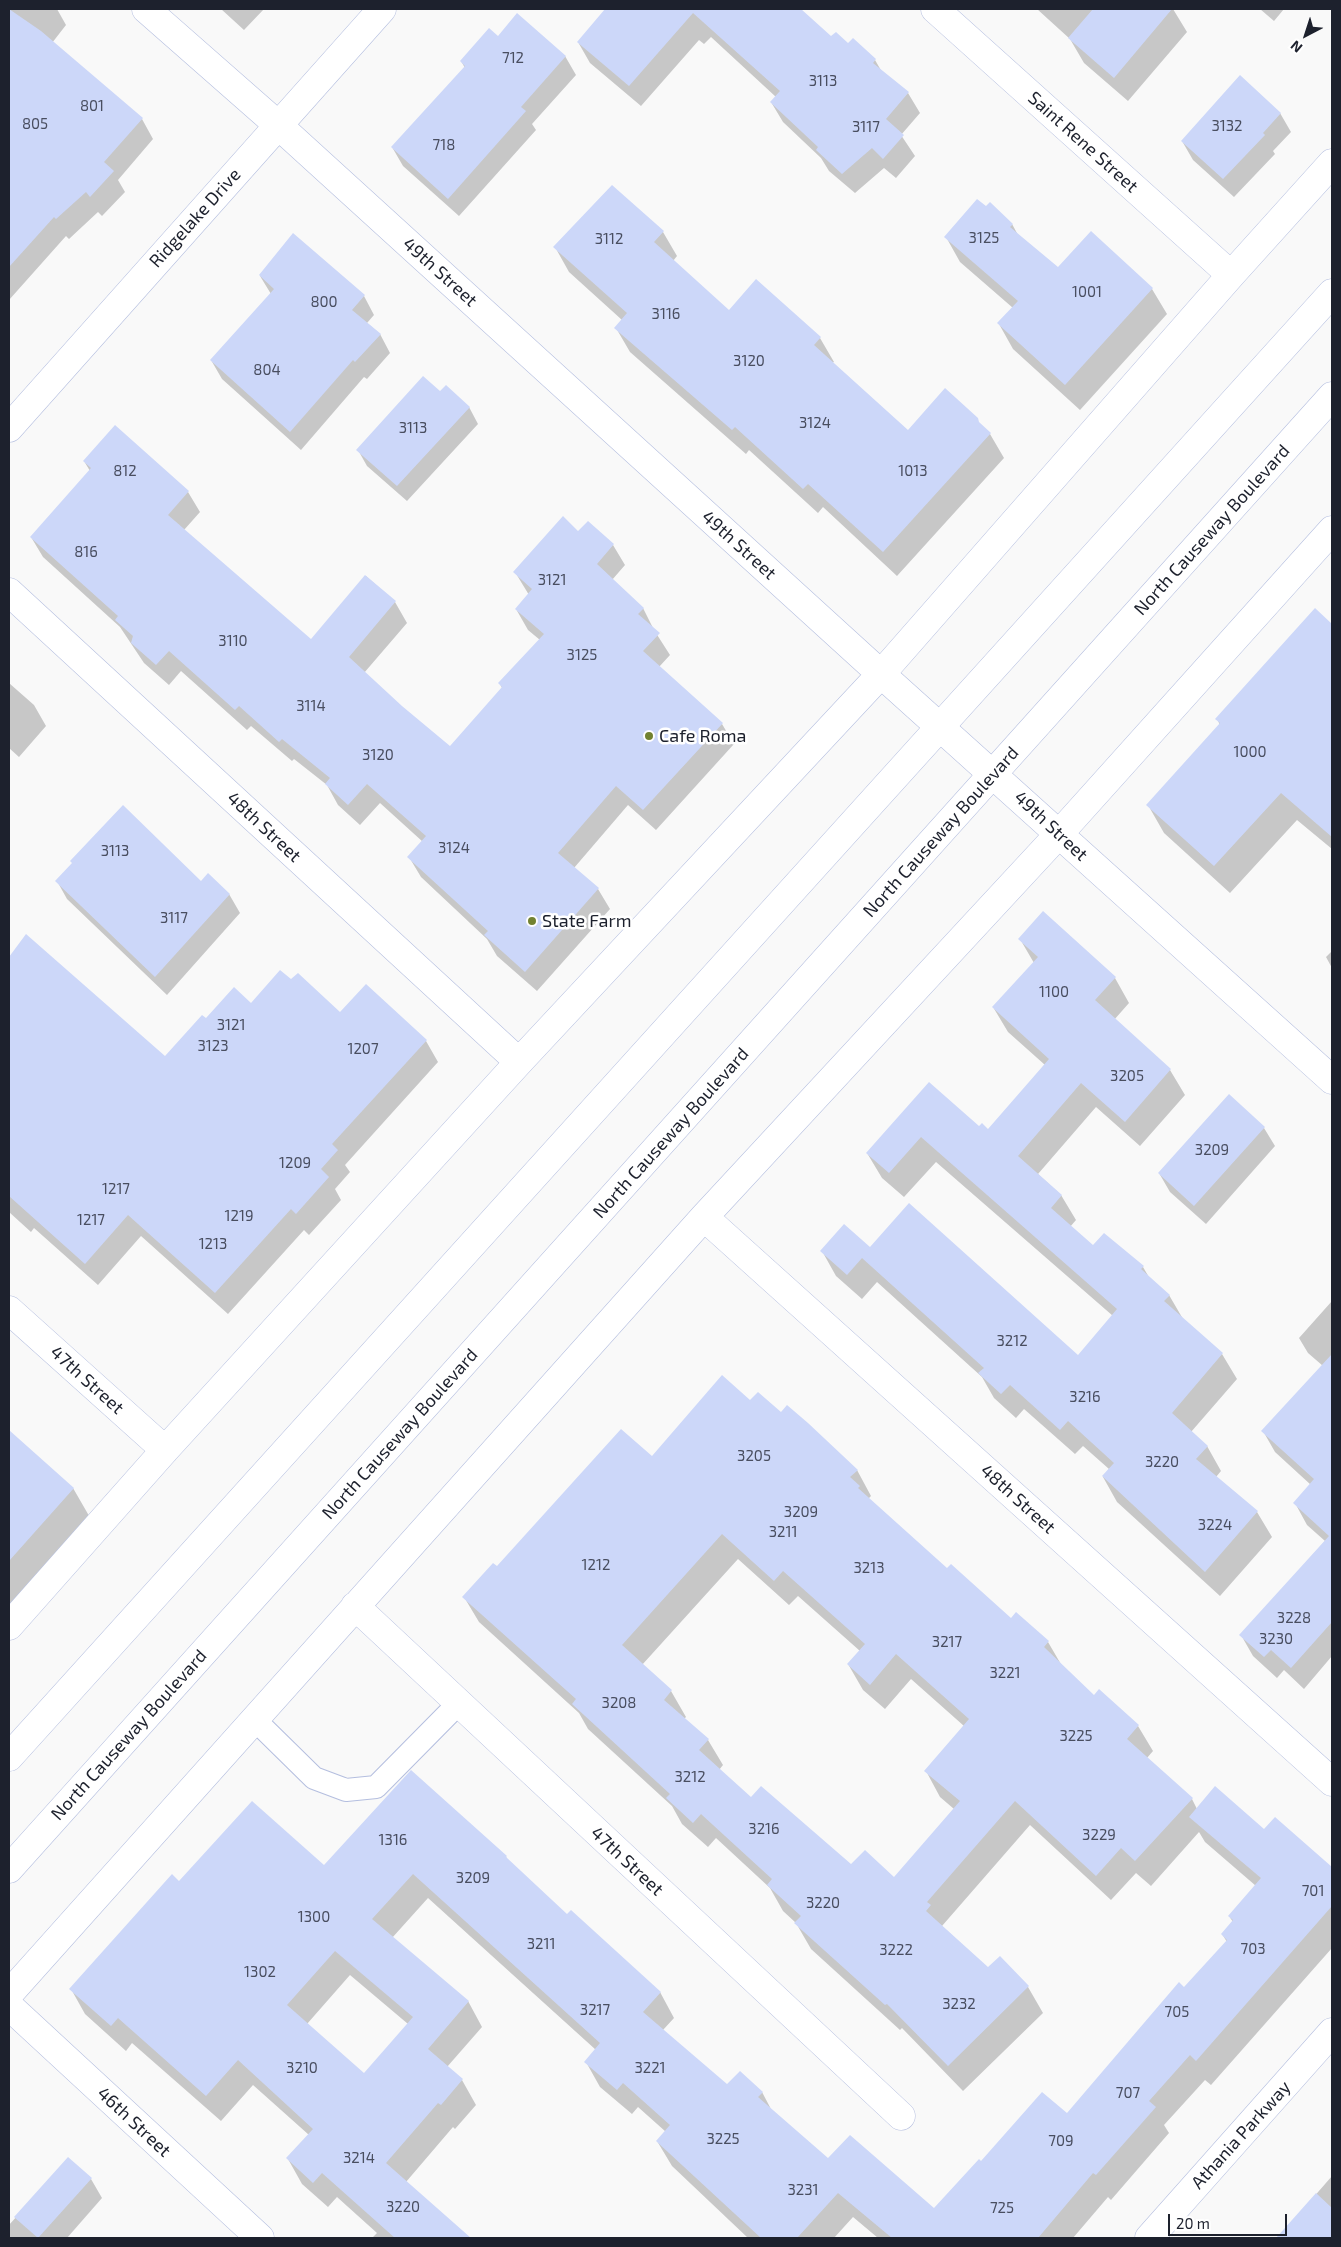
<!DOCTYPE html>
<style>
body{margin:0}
#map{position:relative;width:1341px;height:2247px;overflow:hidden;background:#f9f9f9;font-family:"Exo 2",sans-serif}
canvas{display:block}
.frame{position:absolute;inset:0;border:10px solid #1d212d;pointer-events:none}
.north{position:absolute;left:1281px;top:10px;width:50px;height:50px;-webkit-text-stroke:4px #fff;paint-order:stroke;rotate:220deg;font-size:14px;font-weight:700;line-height:20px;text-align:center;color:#1d212d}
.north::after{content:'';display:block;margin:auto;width:18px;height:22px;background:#1d212d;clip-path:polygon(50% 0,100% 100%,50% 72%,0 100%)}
.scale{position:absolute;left:1168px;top:2214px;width:119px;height:22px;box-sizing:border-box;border:2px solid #1d212d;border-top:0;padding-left:6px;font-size:15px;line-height:18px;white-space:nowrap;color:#1d212d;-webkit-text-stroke:4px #fff;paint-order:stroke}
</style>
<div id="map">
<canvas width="1341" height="2247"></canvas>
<div class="frame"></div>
<div class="north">N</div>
<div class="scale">20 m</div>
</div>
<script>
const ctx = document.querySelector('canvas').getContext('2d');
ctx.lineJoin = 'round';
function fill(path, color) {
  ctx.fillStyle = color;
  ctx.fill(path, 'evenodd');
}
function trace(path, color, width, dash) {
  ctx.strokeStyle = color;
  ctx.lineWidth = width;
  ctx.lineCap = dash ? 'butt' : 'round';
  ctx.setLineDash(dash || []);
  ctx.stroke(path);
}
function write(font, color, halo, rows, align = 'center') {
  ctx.font = font + ' "Exo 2",sans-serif';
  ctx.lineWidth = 5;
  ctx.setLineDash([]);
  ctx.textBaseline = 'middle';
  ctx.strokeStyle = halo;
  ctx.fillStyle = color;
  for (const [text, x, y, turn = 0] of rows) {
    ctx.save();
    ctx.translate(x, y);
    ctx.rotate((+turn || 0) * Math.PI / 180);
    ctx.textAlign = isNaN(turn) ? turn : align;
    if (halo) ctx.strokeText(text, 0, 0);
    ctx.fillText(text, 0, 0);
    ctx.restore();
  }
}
const shadow = new Path2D(`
 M9 9H57L66 25 52 43 142 119 153 139 118 180 125 192 102 216 98 212 69 239 66 236 9 300Z
 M221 9H264L244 30Z
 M607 9H799L831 38 875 60 882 72 908 93 920 113 901 135 915 156 896 178 884 168 855 193 829 171 821 158 783 122 771 102 776 97 711 37 704 44 699 40 641 106 590 63 578 42Z
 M1037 9H1173L1187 32 1128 101 1084 63 1070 39Z
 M1260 9H1284L1274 21Z
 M498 37 565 56 576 75 532 124 536 130 459 216 403 166 392 147 465 68 461 61Z
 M1280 113 1291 132 1273 151 1275 154 1234 197 1193 160 1182 141Z
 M612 186 663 232 677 256 673 261 729 311 820 338 834 362 832 363 908 431 990 434 1004 458 897 576 823 507 818 513 749 450 746 454 630 352 616 328 622 320 569 272 555 247Z
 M1012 224 1018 235 1058 269 1152 289 1167 314 1080 410 1013 349 999 324 1013 308 960 262 946 237Z
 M260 276 364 296 374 315 367 323 380 334 390 353 367 379 364 377 301 450 222 379 211 360 271 294Z
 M440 393 469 407 478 424 407 501 367 466 358 450Z
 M84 461 188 492 200 512 184 530 311 641 366 576 395 602 407 623 364 673 401 707 450 748 502 688 500 684 540 640 528 630 516 609 529 595 515 572 578 532 588 522 613 545 625 565 612 580 643 608 654 630 670 655 659 667 722 724 734 744 656 830 628 805 574 868 598 889 610 909 537 991 497 956 487 939 421 877 409 857 423 842 380 803 360 825 338 805 327 785 294 759 292 761 251 726 247 730 181 671 169 685 144 663 120 627 43 557 31 537 90 471Z
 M1315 610 1332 626V849L1297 820 1230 893 1164 833 1148 805 1220 725 1217 719Z
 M9 683 34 705 46 726 19 757 9 748Z
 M57 881 201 882 229 894 240 913 167 995 67 899Z
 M26 936 165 1058 206 1020 251 1005 340 1014 426 1041 438 1062 345 1165 350 1172 335 1189 341 1200 309 1235 304 1230 228 1314 141 1236 98 1285 34 1228 31 1232 9 1212V959Z
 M1020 939 1115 978 1129 1003 1114 1020 1170 1070 1185 1095 1140 1146 1096 1107 1038 1174 1061 1195 1076 1220 1070 1227 1093 1247 1143 1267 1150 1279 1169 1295 1183 1319 1222 1354 1237 1379 1191 1432 1207 1446 1221 1471 1216 1477 1257 1512 1272 1537 1220 1596 1117 1502 1103 1477 1109 1469 1083 1446 1075 1454 1024 1409 1016 1418 994 1398 982 1377 877 1282 862 1299 836 1276 822 1251 870 1249 1078 1357 1113 1316 936 1162 904 1197 882 1178 867 1153 929 1083 979 1128 988 1130 1045 1065 1008 1032 993 1007 1034 963Z
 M1332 951V968L1326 957Z
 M1229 1095 1264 1128 1275 1146 1206 1224 1170 1192 1159 1173Z
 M1332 1301V1656L1304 1689 1284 1670 1277 1678 1253 1656 1241 1635 1325 1541 1307 1525 1295 1503 1311 1485 1275 1452 1263 1431 1323 1366 1308 1353 1299 1338Z
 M751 1402 781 1413 857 1470 871 1496 868 1499 947 1570 1011 1619 1048 1642 1062 1666 1094 1697 1099 1690 1138 1726 1153 1751 1147 1758 1192 1799 1197 1809 1264 1831 1275 1818 1332 1869V1948L1211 2085 1205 2080 1164 2125 1169 2133 1111 2200 1108 2197 1073 2238H878L853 2217 834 2238H748L672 2166 657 2141 666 2132 638 2107 632 2114 600 2087 586 2062 596 2050 428 1898 392 1938 468 2001 482 2027 447 2067 462 2080 476 2105 455 2129 453 2127 406 2182 469 2238H372L377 2233 337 2197 328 2207 302 2184 288 2159 309 2135 253 2085 221 2121 132 2043 126 2051 85 2014 71 1989 179 1883 324 1867 506 1857 509 1862 567 1916 660 1992 674 2018 663 2030 727 2086 762 2092 772 2111 828 2160 935 2210 981 2163 1067 2114 1227 1942 1222 1934 1233 1922 1229 1916 1256 1886 1205 1842 1199 1832 1151 1886 1136 1873 1111 1900 1030 1825 942 1926 988 1969 1000 1958 1028 1987 1043 2013 963 2091 902 2028 900 2030 811 1949 796 1923 783 1911 770 1888 716 1838 708 1847 682 1824 672 1806 588 1729 579 1713 479 1622 464 1597 497 1568 652 1458ZM738 1559 789 1605 798 1596 860 1651 848 1664 863 1690 885 1709 911 1679 964 1726 926 1771 940 1797 954 1809 894 1879 852 1866 751 1799 719 1770 723 1765 708 1740 684 1719 686 1717 671 1691 642 1665ZM350 1975 408 2024 364 2075 307 2024Z
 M9 1431 73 1488 92 1521 9 1614Z
 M68 2159 91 2179 102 2198 67 2238H9V2225Z
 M1332 2176V2238H1278Z`);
const building = new Path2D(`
 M9 9 41 31 143 118 104 162 114 171 90 197 86 192 56 219 54 217 9 267Z
 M605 9H801L831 36 836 32 848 43 853 38 876 59 873 63 909 92 886 119 904 135 883 159 872 148 842 174 816 150 818 147 770 102 780 91 693 13 629 86 577 42Z
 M1093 9H1172L1114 78 1068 38Z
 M517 13 566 56 521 107 526 111 448 199 391 147 465 66 460 61 489 28 498 36Z
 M1240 75 1281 113 1263 133 1265 135 1223 179 1181 141Z
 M612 185 664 231 654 242 729 310 756 279 821 337 814 345 908 430 945 388 978 418 979 422 991 433 883 552 808 484 803 489 735 427 732 430 614 328 627 313 553 247Z
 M977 199 986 206 990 202 1013 224 1010 227 1058 267 1091 231 1153 288 1065 385 997 323 1018 301 944 237Z
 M293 233 365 295 352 310 381 334 355 362 353 360 290 432 210 360 274 289 259 275Z
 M423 376 440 391 446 385 470 407 397 486 356 450Z
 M115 425 189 491 168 515 311 639 365 575 396 601 349 657 402 706 450 746 502 687 498 683 544 634 515 609 532 589 513 572 563 516 578 531 588 521 614 544 597 564 644 608 638 614 660 633 643 651 723 723 643 810 616 786 558 853 599 888 525 972 484 935 488 931 407 857 426 836 367 784 348 805 325 784 330 778 282 739 279 742 239 706 235 710 169 651 156 665 131 643 133 636 115 620 118 616 30 537 91 468 83 461Z
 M1315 608 1332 624V837L1281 793 1214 866 1146 805 1220 723 1215 719Z
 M123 805 201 881 208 873 230 894 155 977 55 881 72 863 70 861Z
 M1043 911 1116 977 1095 1000 1171 1069 1125 1122 1081 1083 1018 1156 1062 1195 1051 1208 1093 1245 1104 1233 1144 1266 1141 1269 1170 1295 1164 1301 1223 1353 1172 1413 1208 1446 1196 1459 1258 1511 1205 1572 1102 1476 1114 1463 1068 1421 1060 1430 1010 1385 1001 1394 978 1373 984 1368 862 1258 847 1275 820 1251 844 1224 870 1247 909 1203 1078 1355 1117 1309 921 1137 889 1173 866 1153 929 1082 979 1126 982 1123 988 1129 1049 1059 992 1007 1038 957 1018 939Z
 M26 934 165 1056 202 1015 206 1018 234 987 251 1003 280 970 291 979 298 973 340 1012 366 984 427 1040 332 1144 338 1150 321 1169 329 1177 296 1214 291 1209 215 1293 128 1215 85 1264 9 1196V957Z
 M1229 1094 1265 1127 1194 1206 1158 1173Z
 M1332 1354V1622L1291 1668 1271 1650 1264 1657 1239 1635 1329 1536 1293 1503 1314 1479 1261 1431Z
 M722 1375 750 1400 758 1392 781 1412 787 1405 808 1423 858 1470 850 1477 860 1486 858 1488 947 1568 951 1564 1011 1618 1016 1612 1049 1641 1044 1647 1094 1695 1099 1689 1139 1725 1127 1739 1193 1798 1135 1861 1121 1848 1096 1876 1015 1801 927 1902 931 1905 926 1911 988 1967 1000 1956 1029 1986 948 2066 887 2004 885 2005 794 1923 801 1916 767 1885 772 1879 701 1814 693 1823 666 1798 670 1794 572 1704 576 1699 462 1597 493 1563 497 1566 621 1429 652 1456ZM722 1534 774 1581 783 1571 865 1644 847 1664 870 1685 896 1654 969 1719 924 1771 960 1801 894 1877 865 1850 851 1864 761 1786 751 1797 699 1750 709 1739 664 1700 672 1690 622 1645Z
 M9 1430 74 1488 9 1561Z
 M411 1770 507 1856 506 1857 567 1914 571 1910 661 1992 643 2012 727 2084 740 2071 763 2092 758 2097 828 2158 850 2135 934 2208 979 2159 981 2161 1042 2092 1067 2113 1179 1982 1184 1987 1227 1940 1221 1934 1233 1920 1228 1916 1261 1878 1189 1817 1215 1786 1264 1829 1275 1817 1332 1867V1906L1196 2061 1190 2055 1149 2101 1156 2107 1096 2175 1093 2173 1038 2238H892L838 2193 797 2238H761L656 2141 670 2125 623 2083 617 2090 584 2062 600 2043 413 1874 372 1919 469 2001 428 2049 463 2079 441 2105 438 2103 386 2163 471 2238H395L322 2173 313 2183 286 2158 313 2129 238 2060 206 2096 118 2018 111 2026 69 1989 172 1874 179 1881 252 1801 324 1865ZM335 1951 413 2017 364 2073 287 2005Z
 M68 2157 92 2178 38 2238 14 2217Z
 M1316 2193 1332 2208V2238H1276Z`);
const lane = new Path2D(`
 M254 1719 314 1778 346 1790 376 1787 458 1704`);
const street = new Path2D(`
 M146 9 278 125 881 674 1332 1080
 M935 9 1231 275
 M9 428 382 9
 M9 592 519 1062
 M704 1217 1332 1782
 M9 1310 165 1450
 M355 1606 901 2116
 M9 1626 165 1450 519 1062 881 674 1231 275 1332 163
 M9 1994 704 1217 1059 834 1332 530
 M9 2006 260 2238
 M1149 2238 1332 2032`);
const highway = new Path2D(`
 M9 1757 1332 293
 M9 1869 1332 396`);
const markers = [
 [649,736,5,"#728231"],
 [532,921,5,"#728231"]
];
const numberNames = [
 ["712",513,58],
 ["3113",823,81],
 ["801",92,106],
 ["805",35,124],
 ["3132",1227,126],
 ["3117",866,127],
 ["718",444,145],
 ["3125",984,238],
 ["3112",609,239],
 ["1001",1087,292],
 ["800",324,302],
 ["3116",666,314],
 ["3120",749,361],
 ["804",267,370],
 ["3124",815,423],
 ["3113",413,428],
 ["812",125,471],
 ["1013",913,471],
 ["816",86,552],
 ["3121",552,580],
 ["3110",233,641],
 ["3125",582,655],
 ["3114",311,706],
 ["1000",1250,752],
 ["3120",378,755],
 ["3124",454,848],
 ["3113",115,851],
 ["3117",174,918],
 ["1100",1054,992],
 ["3121",231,1025],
 ["3123",213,1046],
 ["1207",363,1049],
 ["3205",1127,1076],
 ["3209",1212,1150],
 ["1209",295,1163],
 ["1217",116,1189],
 ["1219",239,1216],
 ["1217",91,1220],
 ["1213",213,1244],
 ["3212",1012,1341],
 ["3216",1085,1397],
 ["3205",754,1456],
 ["3220",1162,1462],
 ["3209",801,1512],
 ["3224",1215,1525],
 ["3211",783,1532],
 ["1212",596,1565],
 ["3213",869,1568],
 ["3228",1294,1618],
 ["3230",1276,1639],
 ["3217",947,1642],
 ["3221",1005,1673],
 ["3208",619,1703],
 ["3225",1076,1736],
 ["3212",690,1777],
 ["3216",764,1829],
 ["3229",1099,1835],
 ["1316",393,1840],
 ["3209",473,1878],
 ["701",1313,1891],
 ["3220",823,1903],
 ["1300",314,1917],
 ["3211",541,1944],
 ["703",1253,1949],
 ["3222",896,1950],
 ["1302",260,1972],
 ["3232",959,2004],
 ["3217",595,2010],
 ["705",1177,2012],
 ["3210",302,2068],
 ["3221",650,2068],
 ["707",1128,2093],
 ["3225",723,2139],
 ["709",1061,2141],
 ["3214",359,2158],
 ["3231",803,2190],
 ["3220",403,2207],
 ["725",1002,2208]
];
const streetNames = [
 ["Saint Rene Street",1083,142,42],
 ["Ridgelake Drive",195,218,-48],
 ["49th Street",440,272,42],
 ["North Causeway Boulevard",1212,530,-48],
 ["49th Street",739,545,42],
 ["49th Street",1051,826,43],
 ["48th Street",264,827,43],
 ["North Causeway Boulevard",941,832,-48],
 ["North Causeway Boulevard",671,1133,-48],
 ["47th Street",87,1380,42],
 ["North Causeway Boulevard",400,1434,-48],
 ["48th Street",1018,1499,42],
 ["North Causeway Boulevard",129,1735,-48],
 ["47th Street",627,1861,43],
 ["46th Street",134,2122,43],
 ["Athania Parkway",1241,2135,-48]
];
const poiNames = [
 ["Cafe Roma",659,736],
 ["State Farm",542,921]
];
fill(shadow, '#0003');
fill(building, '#ccd7f9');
trace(lane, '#b4bedf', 24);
trace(street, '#b4bedf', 29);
trace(highway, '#b4bedf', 29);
trace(lane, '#fff', 22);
trace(street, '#fff', 28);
trace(highway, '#fff', 28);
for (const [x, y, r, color] of markers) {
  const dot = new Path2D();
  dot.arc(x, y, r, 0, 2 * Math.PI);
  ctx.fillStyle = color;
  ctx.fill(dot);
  trace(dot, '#fff', 2);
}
write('15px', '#494e60', null, numberNames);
write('18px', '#1d212d', '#fff', streetNames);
write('18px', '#1d212d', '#fff', poiNames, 'left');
</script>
